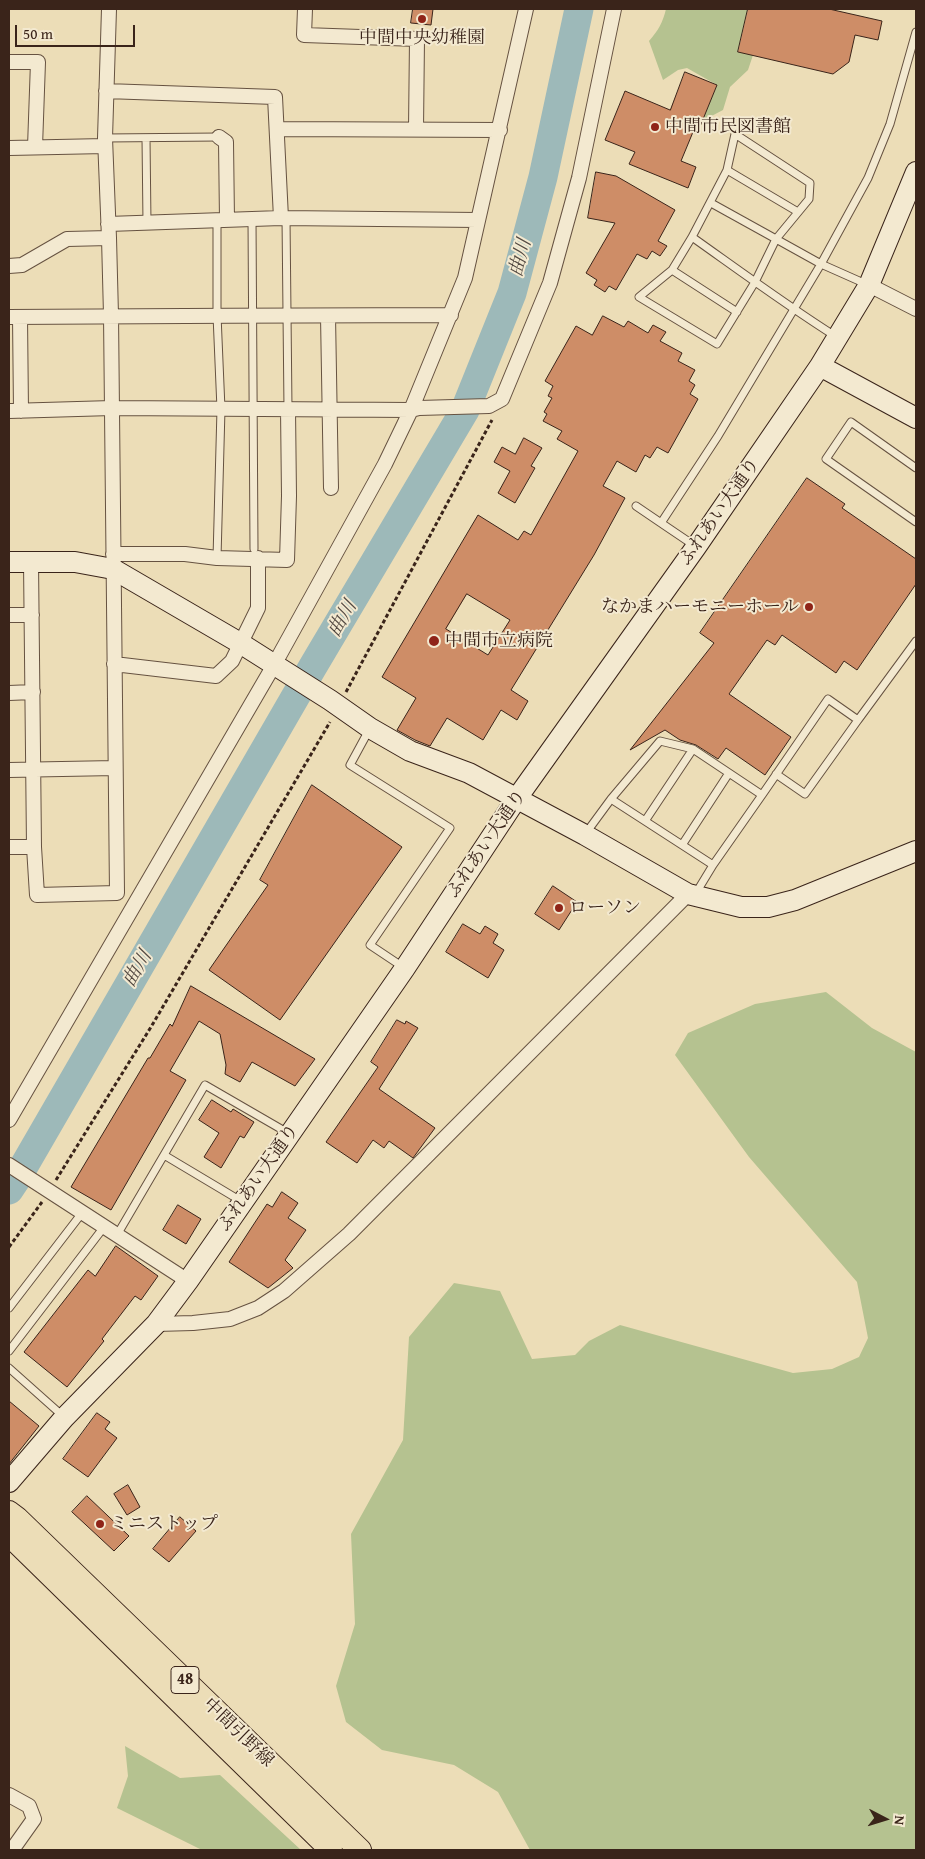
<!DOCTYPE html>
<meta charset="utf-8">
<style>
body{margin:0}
#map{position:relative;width:925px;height:1859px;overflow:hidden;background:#ecddb7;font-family:"Gentium Book Plus",serif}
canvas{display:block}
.frame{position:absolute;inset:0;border:10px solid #3a241a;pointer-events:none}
.north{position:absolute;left:860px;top:1794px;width:50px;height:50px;-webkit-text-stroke:4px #f3e9d0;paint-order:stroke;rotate:95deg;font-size:14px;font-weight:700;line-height:20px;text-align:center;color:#3a241a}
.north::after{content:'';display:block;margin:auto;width:18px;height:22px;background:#3a241a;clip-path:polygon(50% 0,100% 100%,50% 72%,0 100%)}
.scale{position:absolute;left:15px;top:25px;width:120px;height:22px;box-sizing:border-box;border:2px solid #3a241a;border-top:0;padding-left:6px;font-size:15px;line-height:18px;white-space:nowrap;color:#3a241a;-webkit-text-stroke:4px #f3e9d0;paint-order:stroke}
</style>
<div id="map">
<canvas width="925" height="1859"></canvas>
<div class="frame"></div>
<div class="north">N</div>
<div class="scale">50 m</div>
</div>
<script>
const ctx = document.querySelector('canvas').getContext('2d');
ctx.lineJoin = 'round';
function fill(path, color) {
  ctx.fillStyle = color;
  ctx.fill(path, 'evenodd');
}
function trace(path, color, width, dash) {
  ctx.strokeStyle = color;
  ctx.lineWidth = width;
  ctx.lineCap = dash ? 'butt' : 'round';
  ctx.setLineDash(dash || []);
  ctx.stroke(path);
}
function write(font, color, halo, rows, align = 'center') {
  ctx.font = font + ' "Gentium Book Plus","Noto Serif JP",serif';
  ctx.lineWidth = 4;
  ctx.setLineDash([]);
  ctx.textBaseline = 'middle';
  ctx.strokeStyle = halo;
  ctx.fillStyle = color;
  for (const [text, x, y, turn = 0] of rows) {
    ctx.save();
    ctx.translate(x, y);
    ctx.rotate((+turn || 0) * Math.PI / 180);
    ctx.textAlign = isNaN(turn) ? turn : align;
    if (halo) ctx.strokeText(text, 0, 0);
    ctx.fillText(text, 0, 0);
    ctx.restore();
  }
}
const green = new Path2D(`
 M666 9H748L738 51 753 55 748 70 730 87 723 110 702 121 717 85 687 68 678 70 663 80 649 41C658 31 663 22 666 9Z
 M826 992 872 1028 916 1052V1850H530L498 1792 454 1765 382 1750 346 1722 336 1686 355 1624 351 1534 403 1440 409 1337 454 1283 500 1291 532 1359 575 1355 589 1341 620 1325 793 1373 832 1369 859 1357 868 1338 857 1282 749 1157 675 1055 688 1033 755 1004Z
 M125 1746 180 1778 220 1775 301 1850H202L117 1808 128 1776Z`);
const river = new Path2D(`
 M9 1190 17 1178 312 668 465 410 512 293 543 177 579 9`);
const building = new Path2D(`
 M413 9H433L431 25 411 23Z
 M748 9H829L882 21 878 40 855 35 849 62 833 74 738 52Z
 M685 72 717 85 697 134 693 132 681 161 696 167 688 188 629 164 635 152 605 140 625 91 670 110Z
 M596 172 616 176 675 210 658 241 667 246 660 256 652 251 647 259 637 254 616 290 609 286 605 292 594 285 597 280 586 273 615 223 588 218Z
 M603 316 624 327 628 321 648 333 653 325 666 332 660 341 682 353 678 361 695 370 689 381 695 385 690 394 698 399 668 453 657 447 650 458 645 455 636 472 617 461 603 486 625 498 594 555 511 690 528 701 517 720 501 710 483 740 447 718 430 746 415 740 397 730 416 698 382 677 478 515 518 540 524 531 531 535 578 451 557 439 562 431 543 421 547 414 544 412 552 398 548 396 553 386 545 381 576 326 592 335ZM467 594 510 620 488 655 446 629Z
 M524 438 542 448 531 466 535 468 515 503 498 493 510 471 494 462 502 447 515 454Z
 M807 478 845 504 842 508 916 559V584L857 670 844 661 836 673 782 635 775 645 767 640 729 694 791 737 765 775 726 748 718 759 696 745 680 740 665 730 630 750 714 643 700 633Z
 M312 785 402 847 280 1020 209 970 268 885 260 880Z
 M553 886 577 902 559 930 535 914Z
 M463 924 480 934 485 926 498 934 493 943 504 950 488 978 446 952Z
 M191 986 315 1059 295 1086 252 1062 240 1082 225 1074 226 1065 220 1034 199 1021 170 1071 186 1080 111 1210 71 1187 148 1058H150L170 1024 172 1026Z
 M397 1020 405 1024 406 1021 418 1028 379 1089 435 1128 413 1158 389 1141 384 1148 373 1140 357 1163 326 1142 378 1067 371 1062Z
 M212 1100 231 1112 233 1109 254 1122 244 1138 240 1136 221 1168 204 1157 219 1133 199 1120Z
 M282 1192 298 1203 288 1218 306 1230 285 1260 293 1268 268 1288 229 1262 267 1204 272 1207Z
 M178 1205 201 1219 186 1244 163 1230Z
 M116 1246 158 1276 141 1300 135 1296 102 1339 104 1341 67 1387 24 1352 88 1270 95 1276Z
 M9 1401 39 1426 9 1464Z
 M97 1413 110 1422 105 1429 117 1438 88 1477 63 1459Z
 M128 1485 140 1507 127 1515 114 1494Z
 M87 1496 129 1536 114 1551 72 1512Z
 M180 1517 196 1531 169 1562 153 1549Z`);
const path = new Path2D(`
 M346 692 492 420
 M56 1180 151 1027 330 722
 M9 1247 42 1202`);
const lane = new Path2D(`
 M105 138 219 137
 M146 138 147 223
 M727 170 798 212
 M286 218 288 409
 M252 219 254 549
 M217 220V315L221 409 217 558
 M692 237 727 170 735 134 810 183 809 199 776 239 711 203
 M672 270 737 312
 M835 336C786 305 740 271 692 237L672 270 639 297 717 344 755 282 776 239 821 264 866 284
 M916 468 851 422 826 459 916 522
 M636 506 661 523
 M695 546 661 523 718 436 821 264 868 178 890 124 916 32
 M858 720 916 641
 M369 730 350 765 450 828 370 945 403 967
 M693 749 762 795 713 865
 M762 795 828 699 858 720 805 794 776 774
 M645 821 713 865 696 893
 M586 833 611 799 660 741 693 749 645 821 611 799
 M682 845 729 773
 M164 1155 241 1201
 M117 1235 205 1085 288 1133
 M9 1308 82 1213
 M9 1351 104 1227
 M9 1368 64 1417`);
const street = new Path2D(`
 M305 9 304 35 417 39 416 129
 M9 62H38L35 147
 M106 91 275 97 281 218
 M277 129 500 130
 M219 137 226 142 227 220
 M9 148 105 146
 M108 224 281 218 478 220
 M9 266 22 265 67 239 109 238
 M869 285 916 309
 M328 316 331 488
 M9 317C156 315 304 316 451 315
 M20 317 21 411
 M9 411 112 408 411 410 419 408 489 406 502 399 550 283 579 178 614 9
 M113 554H185L217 558 287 560 289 496 288 409
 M31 562 34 847 37 895 117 893 111 315 109 238 105 138 109 9
 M9 615H32
 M114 664 216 676 232 661 258 608V558
 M9 693 33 692
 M9 770 115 768
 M9 847H34
 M9 1120 274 665 385 464 411 410 465 278 526 9
 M9 1165 188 1281
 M156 1324 193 1323 230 1319 258 1308 284 1291 349 1234 688 894
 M9 1795 29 1806 34 1819 12 1850`);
const secondary = new Path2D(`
 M820 366 916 418
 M9 562H75L113 569 240 643 330 700 370 728 410 751 469 773 585 835 688 894 741 907H768L795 900 916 851
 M9 1482 64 1418 156 1324 188 1281 405 968 517 798 696 547 820 366 869 285 916 172`);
const primary = new Path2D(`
 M9 1512 17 1518 360 1850
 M9 1535 331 1850`);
const markers = [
 [422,19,5,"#8f2418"],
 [655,127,5,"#8f2418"],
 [809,607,5,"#8f2418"],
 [434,641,6,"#8f2418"],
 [559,908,5,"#8f2418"],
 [100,1524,5,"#8f2418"]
];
const shields = [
 [185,1680,28]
];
const shieldNames = [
 ["48",185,1680]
];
const poiNames = [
 ["中間中央幼稚園",422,38,"center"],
 ["中間市民図書館",665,127],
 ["なかまハーモニーホール",799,607,"right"],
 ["中間市立病院",445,641],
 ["ローソン",569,908],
 ["ミニストップ",110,1524]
];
const streetNames = [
 ["ふれあい大通り",720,512,-55],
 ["ふれあい大通り",487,844,-56],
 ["ふれあい大通り",259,1178,-55],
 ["中間引野線",238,1733,44]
];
const waterNames = [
 ["曲川",521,258,-75],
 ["曲川",343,619,-60],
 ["曲川",138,969,-60]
];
fill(green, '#b5c290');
trace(river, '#9db9b9', 29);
fill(building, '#ce8d67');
trace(building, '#3a241a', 1);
trace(lane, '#665241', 9);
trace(street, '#665241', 16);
trace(secondary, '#3a241a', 22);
trace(primary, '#3a241a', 24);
trace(path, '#3a241a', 3, [4, 2.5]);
trace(lane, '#f3e9d0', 7);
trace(street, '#f3e9d0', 14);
trace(secondary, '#f3e9d0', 20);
trace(primary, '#ecddb7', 22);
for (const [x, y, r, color] of markers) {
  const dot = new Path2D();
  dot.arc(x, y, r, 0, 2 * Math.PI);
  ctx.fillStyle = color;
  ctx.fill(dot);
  trace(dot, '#f3e9d0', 2);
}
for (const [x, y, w] of shields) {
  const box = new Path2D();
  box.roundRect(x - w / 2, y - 13.5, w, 27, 4);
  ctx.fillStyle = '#f3e9d0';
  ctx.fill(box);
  trace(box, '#3a241a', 1);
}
write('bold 16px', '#3a241a', null, shieldNames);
write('18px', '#3a241a', '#f3e9d0', poiNames, 'left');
write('18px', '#3a241a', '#f3e9d0', streetNames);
write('italic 19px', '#534942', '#f3e9d0', waterNames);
</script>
